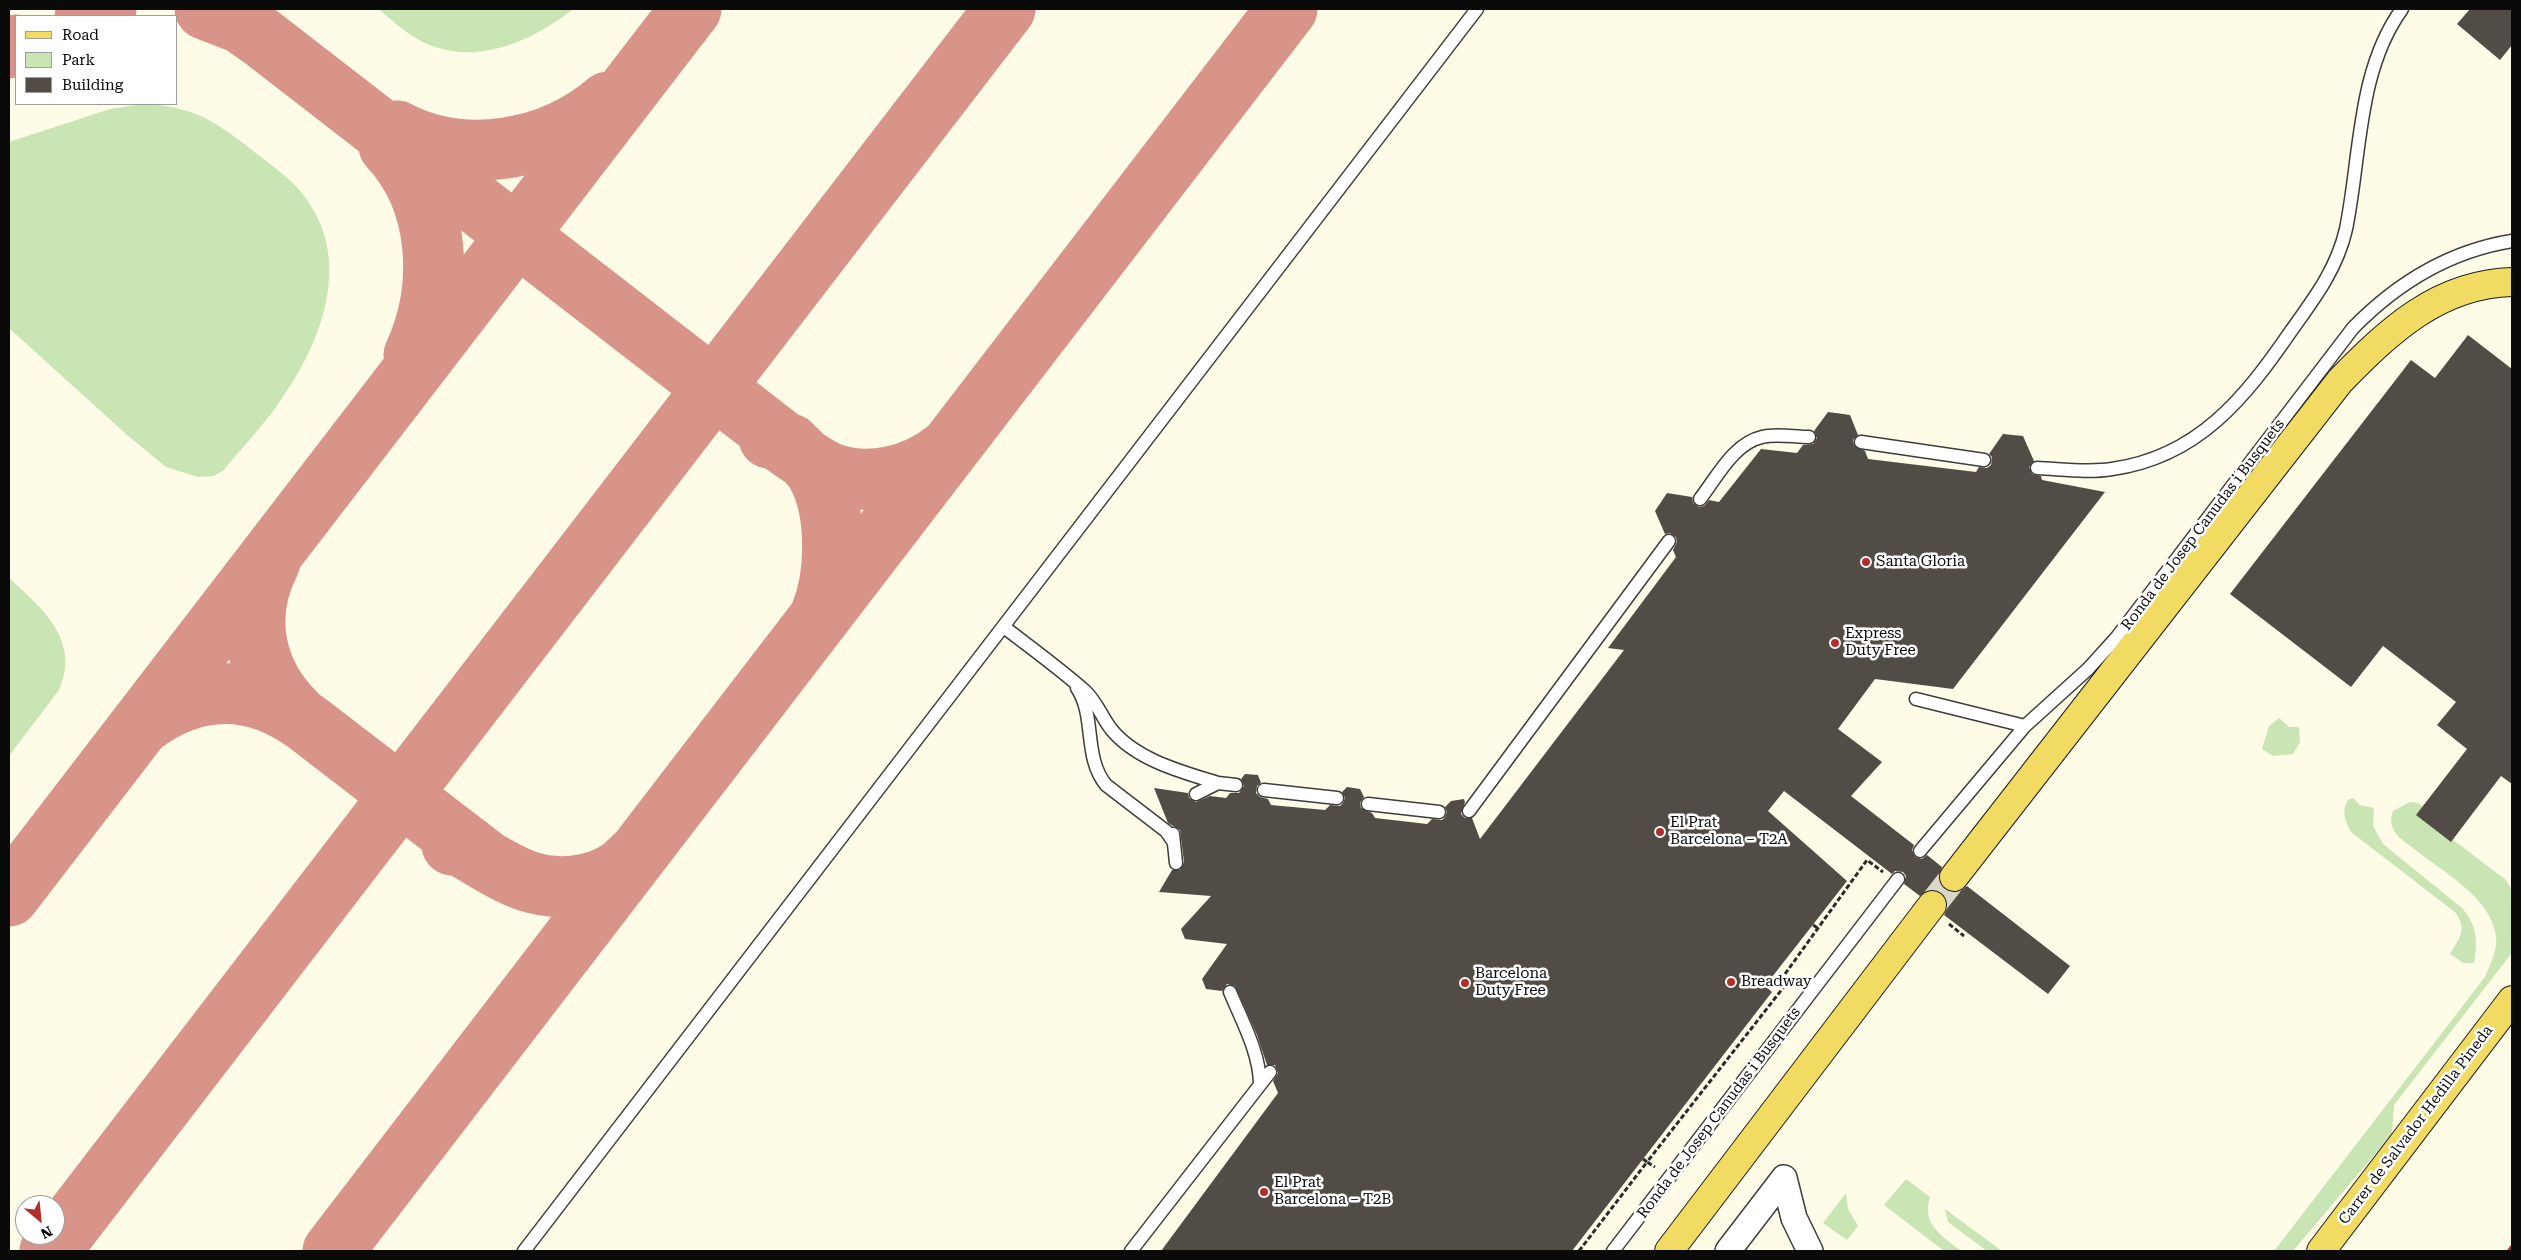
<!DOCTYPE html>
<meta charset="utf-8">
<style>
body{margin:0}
#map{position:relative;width:2521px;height:1260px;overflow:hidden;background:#fefbe7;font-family:"Roboto Serif",serif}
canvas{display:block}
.frame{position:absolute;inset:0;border:10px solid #0a0a0a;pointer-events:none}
.legend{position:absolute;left:15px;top:15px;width:162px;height:90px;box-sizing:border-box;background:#fff;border:1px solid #9d9d9d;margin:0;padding:6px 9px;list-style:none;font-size:15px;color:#0a0a0a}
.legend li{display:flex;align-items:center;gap:10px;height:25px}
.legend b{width:25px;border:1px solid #9d9d9d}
.north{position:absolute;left:15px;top:1195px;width:50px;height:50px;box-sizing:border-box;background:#fff;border:1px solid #9d9d9d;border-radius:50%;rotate:152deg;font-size:14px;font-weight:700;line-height:20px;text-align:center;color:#0a0a0a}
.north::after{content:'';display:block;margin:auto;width:18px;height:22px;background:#b22e2a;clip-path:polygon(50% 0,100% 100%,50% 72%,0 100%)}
</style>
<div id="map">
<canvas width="2521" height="1260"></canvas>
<div class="frame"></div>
<ul class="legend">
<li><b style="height:6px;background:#f2db63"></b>Road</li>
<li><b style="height:14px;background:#cae5b4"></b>Park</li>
<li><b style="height:14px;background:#524c47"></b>Building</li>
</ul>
<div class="north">N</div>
</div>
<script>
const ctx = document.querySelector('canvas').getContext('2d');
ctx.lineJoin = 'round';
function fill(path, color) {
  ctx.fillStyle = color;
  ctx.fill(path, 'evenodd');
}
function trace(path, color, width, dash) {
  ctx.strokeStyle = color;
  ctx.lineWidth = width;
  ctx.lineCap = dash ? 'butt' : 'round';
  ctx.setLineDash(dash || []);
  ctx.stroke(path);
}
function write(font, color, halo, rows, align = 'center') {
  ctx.font = font + ' "Roboto Serif",serif';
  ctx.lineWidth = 5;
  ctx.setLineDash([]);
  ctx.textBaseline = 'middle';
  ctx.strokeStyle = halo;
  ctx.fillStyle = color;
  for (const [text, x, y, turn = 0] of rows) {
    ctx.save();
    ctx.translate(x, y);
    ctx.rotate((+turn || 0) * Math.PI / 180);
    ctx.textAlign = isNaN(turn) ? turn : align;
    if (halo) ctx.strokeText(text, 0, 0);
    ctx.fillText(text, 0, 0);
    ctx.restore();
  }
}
const green = new Path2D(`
 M378 9H573C529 44 467 70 414 37 401 29 390 18 378 9Z
 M143 104C198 106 220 125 261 157 272 165 283 174 293 183 359 251 324 341 276 407 260 429 240 450 223 471L213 476 198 477 166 467 127 435 9 328V142L110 109Z
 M9 578C42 608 81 640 59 690L9 756Z
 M2279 718 2289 727H2299L2300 742 2293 754 2273 756 2262 749 2269 726Z
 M2353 798 2360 805 2374 808 2373 826 2383 844 2462 908C2477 926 2478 940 2474 963H2463L2450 954C2460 937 2467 931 2456 913L2351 832C2345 821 2341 811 2348 800Z
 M2410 802 2418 803 2428 810 2423 817 2506 880 2512 890 2511 954 2394 1105 2392 1134 2293 1251H2274L2485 977C2490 964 2498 950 2496 936 2491 897 2441 871 2413 848 2406 843 2394 835 2392 826 2390 821 2392 816 2393 811Z
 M1906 1179 1930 1197C1921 1224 1942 1236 1961 1251H1944L1884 1205Z
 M1846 1193 1848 1209 1858 1226 1847 1240 1823 1223Z
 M1945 1209 2002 1251H1987L1948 1222Z`);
const taxiway = new Path2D(`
 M205 9 241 23 261 37 806 459
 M85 16 106 9
 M9 48 16 45
 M397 131C464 166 551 151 608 102
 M389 146C441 201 445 288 414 355
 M769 438 776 439C793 450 810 464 828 472 868 488 916 476 948 449
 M790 444C799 453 809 461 816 472 838 510 837 576 820 616
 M270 562C242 616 254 674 297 715
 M142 724C195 684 253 683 307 723L488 862
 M452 845 461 846C505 871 533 895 586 884 604 880 621 872 633 858
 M9 896 691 9
 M50 1251 1005 9
 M333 1251 1287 9`);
const building = new Path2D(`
 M2470 9H2512V45L2500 60 2457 24Z
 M2468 335 2512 369V784L2501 776 2451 842 2416 815 2467 749 2437 725 2456 702 2383 646 2351 687 2230 594 2411 360 2435 378Z
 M1828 412 1850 415 1858 435 1853 440 1854 445 1865 451 1868 459 1976 472 1979 467 1987 468 1991 465 1992 457 1989 454 2003 434 2023 436 2034 461 2029 467 2032 474 2041 476 2042 480 2105 492 1953 689 1875 679 1838 729 1882 762 1851 796 1914 845 1912 850 1915 857 1922 859 1927 855 1942 867 1939 875 1940 883 1944 889 1951 892H1959L1967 886 2070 966 2048 994 1944 915 1948 906 1947 899 1942 893 1933 890 1926 891 1920 896 1904 884 1906 876 1903 872 1895 871 1892 874 1784 791 1768 811 1847 881 1765 986 1772 992 1572 1251H1161L1278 1093 1273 1081 1278 1073 1275 1065H1267L1257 1035 1235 986 1227 984 1222 991 1206 989 1202 979 1227 944 1185 939 1181 929 1211 896 1159 892 1172 870H1180L1184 862 1180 830 1168 823 1154 788 1188 793 1189 798 1196 802 1210 796 1226 798 1230 793H1239L1244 786 1241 779 1245 774 1258 775 1261 783 1257 786 1256 793 1260 797 1268 799 1271 805 1325 810 1330 805 1340 806 1343 803 1345 798 1342 792 1347 787 1360 789 1364 797 1360 803 1361 808 1372 813 1375 818 1427 824 1432 819 1442 820 1445 817 1447 812 1445 807 1451 801 1464 799 1465 802 1461 814 1465 818H1472L1480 839 1624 650 1608 648 1676 557 1673 550 1677 542 1676 537 1670 533 1665 534 1655 511 1667 493 1692 497 1693 503 1699 507 1704 506 1709 500 1719 502 1761 449 1797 453 1803 445 1813 444 1817 438 1814 431Z`);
const primaryTunnel = new Path2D(`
 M1932 905 1954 877`);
const path = new Path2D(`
 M1949 924 1964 936
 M1813 925 1819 929
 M1643 1159 1647 1162 1783 988 1785 974 1867 860 1883 872
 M1579 1251 1647 1162 1655 1167`);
const lane = new Path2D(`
 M1861 442 1984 460
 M2037 468C2061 469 2088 473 2112 469 2198 457 2245 398 2291 331 2314 299 2337 269 2346 229 2361 156 2357 71 2402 9
 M1700 499C1717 477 1734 443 1762 437 1776 433 1794 437 1809 437
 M1004 627C1031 648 1059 668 1085 691 1097 702 1101 716 1111 729 1136 760 1182 772 1218 783
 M1077 688C1096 716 1083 757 1106 785L1166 831 1173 841
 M1916 699 2025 726
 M1264 790 1337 798
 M1196 794 1218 783 1236 785
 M1368 804 1439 812
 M1469 811 1669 541
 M1173 834 1176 863
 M1920 851 2025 726 2088 669 2117 637 2353 328C2397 283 2450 251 2512 241
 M1230 992C1242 1021 1260 1053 1260 1085
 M524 1251 1477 9
 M1131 1251 1270 1072
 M1613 1251 1898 879`);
const street = new Path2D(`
 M1784 1178 1794 1218 1810 1251
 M1728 1251 1784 1178`);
const primary = new Path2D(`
 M1954 877 2340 381C2389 331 2438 284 2512 282
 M1669 1251 1932 905
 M2321 1251 2512 1000`);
const rail = new Path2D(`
 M2509 1251 2512 1247`);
const markers = [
 [1866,562,5,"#b22e2a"],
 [1835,643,5,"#b22e2a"],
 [1660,832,5,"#b22e2a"],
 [1731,982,5,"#b22e2a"],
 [1465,983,5,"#b22e2a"],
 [1264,1192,5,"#b22e2a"]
];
const streetNames = [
 ["Ronda de Josep Canudas i Busquets",2203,525,-53],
 ["Ronda de Josep Canudas i Busquets",1719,1113,-53],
 ["Carrer de Salvador Hedilla Pineda",2416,1125,-53]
];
const poiNames = [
 ["Santa Gloria",1876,562],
 ["Express",1845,634],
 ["Duty Free",1845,651],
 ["El Prat",1670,823],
 ["Barcelona – T2A",1670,840],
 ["Barcelona",1475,974],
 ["Duty Free",1475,991],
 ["Breadway",1741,982],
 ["El Prat",1274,1183],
 ["Barcelona – T2B",1274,1200]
];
fill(green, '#cae5b4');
trace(taxiway, '#d89488', 61);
fill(building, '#524c47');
trace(primaryTunnel, '#d9d7c6', 28, [28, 14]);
trace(lane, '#3d3d3d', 15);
trace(street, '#3d3d3d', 28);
trace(primary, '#1b1b1b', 30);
trace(path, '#2c2c2c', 3, [5, 2.5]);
trace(lane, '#fff', 12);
trace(street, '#fff', 25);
trace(primary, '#f2db63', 28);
trace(rail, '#b22e2a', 4);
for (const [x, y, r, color] of markers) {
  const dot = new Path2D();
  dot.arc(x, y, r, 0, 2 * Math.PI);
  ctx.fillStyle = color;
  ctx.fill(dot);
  trace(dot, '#fff', 2);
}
write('15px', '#0a0a0a', '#fff', streetNames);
write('15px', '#0a0a0a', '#fff', poiNames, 'left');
</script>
